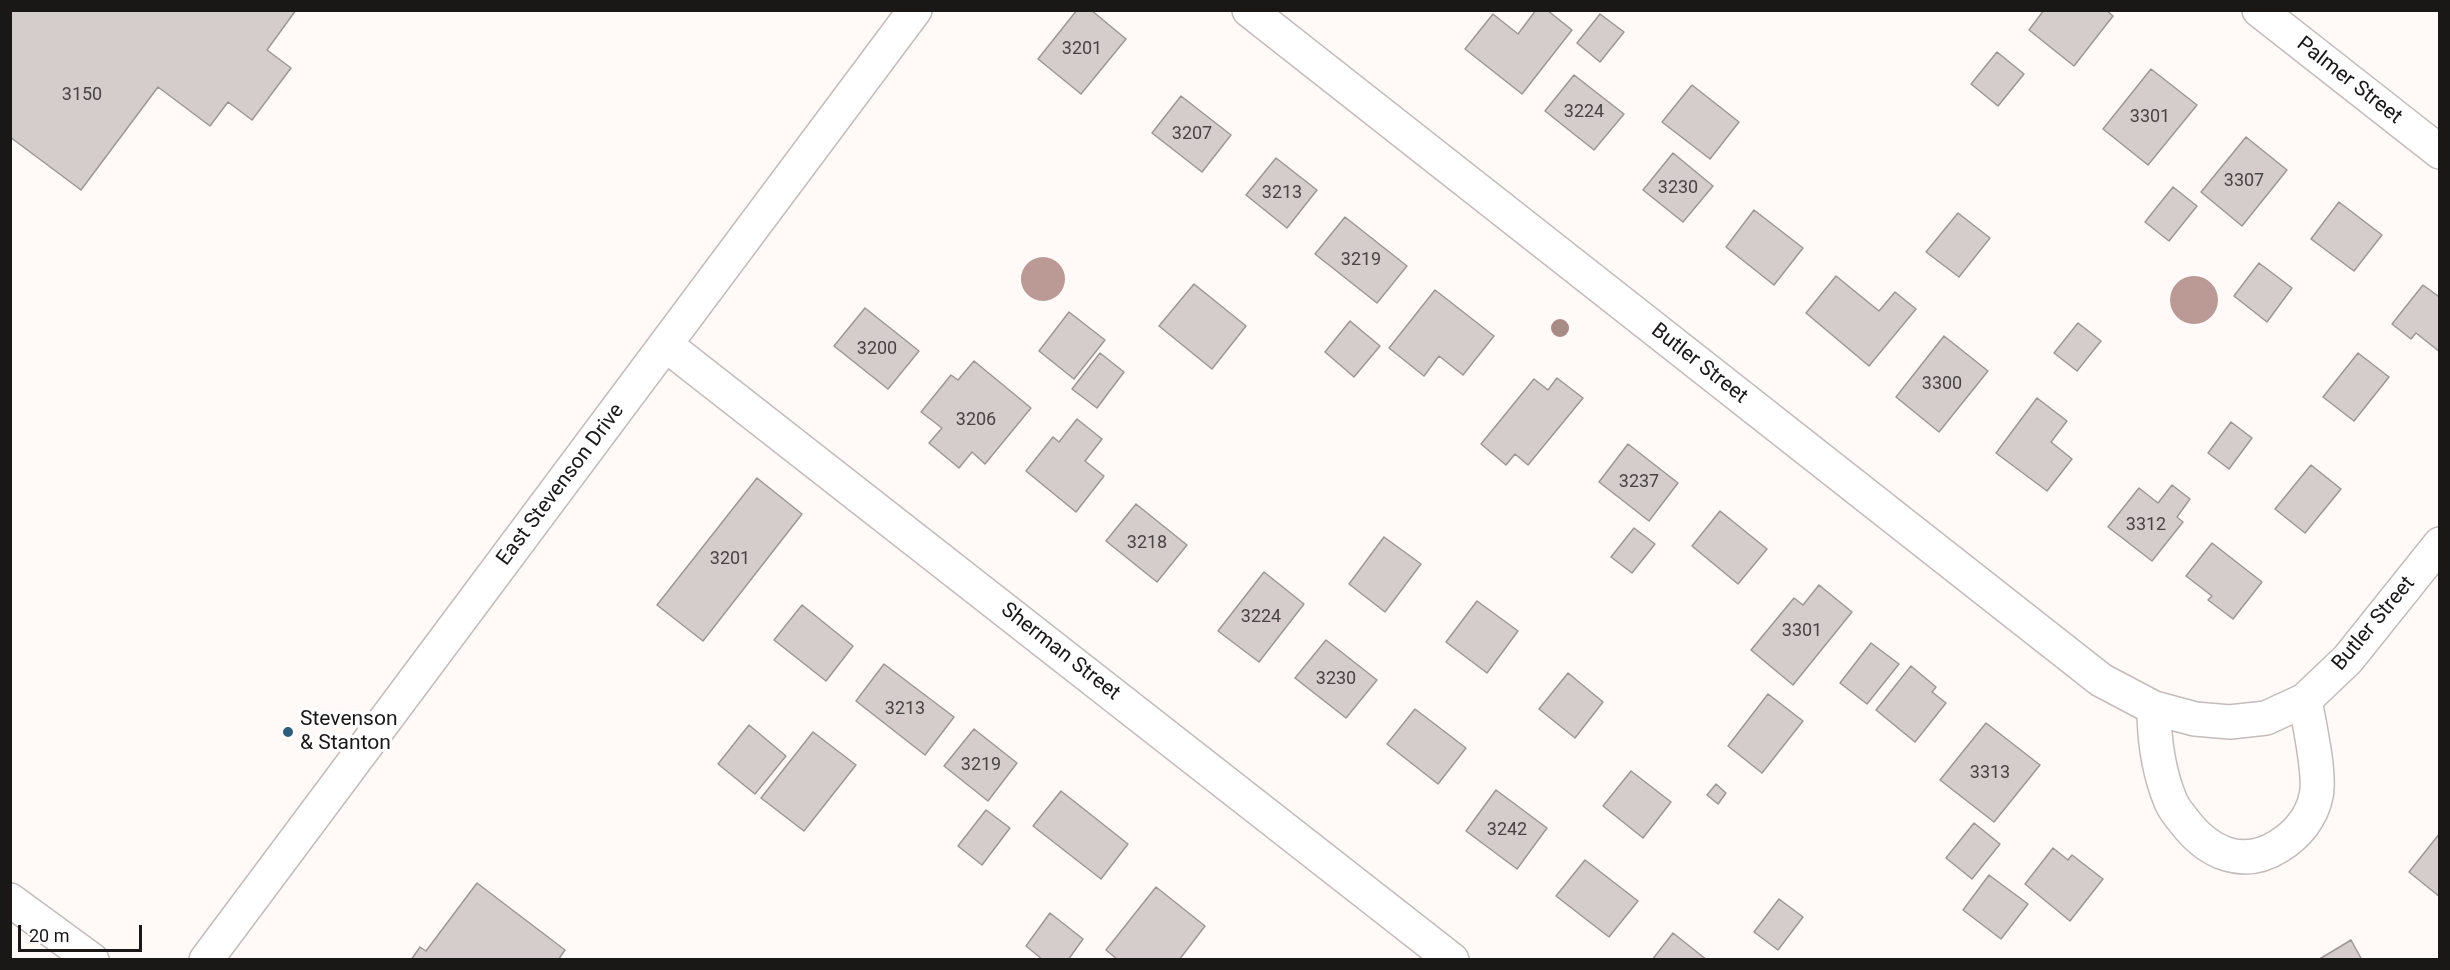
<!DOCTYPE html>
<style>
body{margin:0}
#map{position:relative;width:2450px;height:970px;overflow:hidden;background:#fff9f8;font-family:Roboto,sans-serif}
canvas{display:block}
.frame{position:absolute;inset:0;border:12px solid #1a1717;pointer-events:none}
.scale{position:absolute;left:18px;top:925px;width:124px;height:27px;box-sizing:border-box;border:3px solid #1a1717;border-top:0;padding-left:8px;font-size:18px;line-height:21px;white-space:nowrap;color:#1a1717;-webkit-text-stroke:4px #fff;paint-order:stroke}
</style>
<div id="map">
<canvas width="2450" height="970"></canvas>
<div class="frame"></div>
<div class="scale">20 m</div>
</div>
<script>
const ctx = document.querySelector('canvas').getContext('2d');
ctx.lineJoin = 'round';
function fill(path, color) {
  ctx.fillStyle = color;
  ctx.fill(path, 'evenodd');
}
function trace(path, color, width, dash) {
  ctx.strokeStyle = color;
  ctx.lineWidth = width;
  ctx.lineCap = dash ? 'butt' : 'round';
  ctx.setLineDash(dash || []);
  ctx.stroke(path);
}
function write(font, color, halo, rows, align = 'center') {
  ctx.font = font + ' Roboto,sans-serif';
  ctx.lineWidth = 6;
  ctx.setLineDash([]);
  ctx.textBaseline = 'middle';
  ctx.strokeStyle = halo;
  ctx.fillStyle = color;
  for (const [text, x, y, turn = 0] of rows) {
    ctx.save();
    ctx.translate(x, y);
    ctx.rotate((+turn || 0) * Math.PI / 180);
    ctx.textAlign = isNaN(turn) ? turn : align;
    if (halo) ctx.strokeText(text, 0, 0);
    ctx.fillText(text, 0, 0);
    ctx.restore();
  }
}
const water = new Path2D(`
 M1021 279a22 22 0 1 1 44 0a22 22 0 1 1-44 0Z
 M2170 300a24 24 0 1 1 48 0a24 24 0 1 1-48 0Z`);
const building = new Path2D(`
 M10 10H296L267 50 291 68 252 120 228 102 210 126 158 87 81 190 10 137Z
 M1077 10H1091L1126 39 1081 94 1038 59Z
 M1536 10H1547L1572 30 1522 94 1465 49 1493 14 1518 34Z
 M2044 10H2106L2113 16 2074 66 2029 30Z
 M1600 14 1624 32 1600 62 1577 43Z
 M1997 52 2024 74 1998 106 1971 84Z
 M2151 69 2197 105 2148 165 2103 129Z
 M1574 75 1624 114 1594 150 1545 111Z
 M1692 85 1739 122 1710 159 1662 122Z
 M1181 96 1231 135 1202 172 1152 133Z
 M2246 137 2287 170 2242 226 2201 192Z
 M1673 153 1713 186 1683 222 1643 190Z
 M1276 158 1317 190 1287 228 1246 195Z
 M2173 187 2197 206 2169 241 2145 222Z
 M2339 202 2382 235 2354 271 2311 239Z
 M1754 210 1803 248 1774 285 1726 247Z
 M1958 213 1990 238 1959 277 1926 252Z
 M1345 217 1407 266 1377 303 1315 254Z
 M2259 263 2292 288 2267 322 2234 296Z
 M1836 276 1879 311 1895 292 1916 309 1869 366 1806 313Z
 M1194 284 1246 326 1212 369 1159 326Z
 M2423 285 2438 296 2440 293V352L2416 333 2411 339 2392 324Z
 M1435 290 1494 336 1463 375 1439 356 1424 376 1389 348Z
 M865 308 919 351 888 389 834 346Z
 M1069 312 1105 340 1074 379 1039 351Z
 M1350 321 1380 346 1354 377 1325 352Z
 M2078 323 2101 341 2077 371 2054 353Z
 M1944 336 1988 371 1939 432 1896 397Z
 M1100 353 1124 372 1097 408 1072 389Z
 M2358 353 2389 377 2354 421 2323 397Z
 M974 361 1031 408 985 464 972 452 959 468 929 443 942 428 921 412 951 375 958 380Z
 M1557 378 1583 398 1528 465 1515 454 1506 465 1481 444 1534 379 1548 390Z
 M2037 398 2067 421 2051 442 2072 459 2047 491 1996 453Z
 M1077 419 1102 439 1085 461 1104 476 1076 512 1026 471 1053 437 1059 442Z
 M2231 422 2252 438 2229 469 2208 453Z
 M1628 444 1678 483 1649 521 1599 482Z
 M2311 465 2341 489 2305 533 2275 509Z
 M757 478 802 514 703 641 657 605Z
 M2172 485 2190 499 2177 517 2183 522 2152 561 2108 527 2139 488 2158 503Z
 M1136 504 1187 545 1157 582 1106 541Z
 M1720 511 1767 549 1738 584 1692 546Z
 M1634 528 1655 544 1632 573 1611 557Z
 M1384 537 1421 564 1385 612 1349 584Z
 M2212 543 2262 582 2233 619 2208 600 2212 596 2186 576Z
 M1264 572 1304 604 1259 662 1218 631Z
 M1819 585 1852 612 1793 685 1751 650 1794 598 1803 605Z
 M1477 601 1518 631 1487 673 1446 642Z
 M802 605 853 646 826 681 774 640Z
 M1326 640 1377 680 1346 718 1295 678Z
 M1871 643 1899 664 1867 704 1840 683Z
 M884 664 954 717 925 755 856 701Z
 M1911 666 1936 687 1932 692 1946 703 1915 742 1876 710Z
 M1568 673 1603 702 1575 738 1539 709Z
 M1768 694 1803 721 1762 773 1728 746Z
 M1415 709 1466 748 1438 784 1387 744Z
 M1986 723 2040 765 1994 822 1940 780Z
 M749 725 786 756 755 794 718 764Z
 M974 729 1017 763 988 801 944 766Z
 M813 732 856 765 804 831 761 798Z
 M1631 771 1671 802 1643 838 1603 806Z
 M1716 784 1726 793 1718 804 1707 795Z
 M1496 790 1547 828 1517 869 1466 831Z
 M1061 791 1128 844 1101 879 1033 826Z
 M986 810 1010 828 982 865 958 846Z
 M1974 823 2000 844 1972 879 1946 858Z
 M2440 833V897L2409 872Z
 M2053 848 2068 860 2072 855 2103 879 2070 921 2025 884Z
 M1585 860 1638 901 1609 937 1556 896Z
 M1989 875 2028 904 2001 939 1963 910Z
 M477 883 565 950 558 960H411L420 947 426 951Z
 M1156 887 1205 926 1179 960H1118L1106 950Z
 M1779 899 1803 917 1778 950 1754 932Z
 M1050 913 1083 939 1068 960H1043L1026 946Z
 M1673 933 1707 960H1652Z
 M2351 940 2362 960H2318Z`);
const street = new Path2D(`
 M1249 10 2101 680 2154 708 2195 719 2230 722 2266 718 2305 700 2348 659 2440 544
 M2259 10 2440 152
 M666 345 1452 960
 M2154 708C2154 741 2158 771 2171 802 2174 809 2179 815 2184 821 2208 853 2243 869 2279 846 2297 835 2312 817 2316 796 2321 776 2309 722 2305 700
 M10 900 92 960`);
const secondary = new Path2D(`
 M206 960 915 10`);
const trees = [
 [1560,328]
];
const markers = [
 [288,732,6,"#2d5e7c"]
];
const numberNames = [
 ["3201",1082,49],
 ["3150",82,95],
 ["3224",1584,112],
 ["3301",2150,117],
 ["3207",1192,134],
 ["3307",2244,181],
 ["3230",1678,188],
 ["3213",1282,193],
 ["3219",1361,260],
 ["3200",877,349],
 ["3300",1942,384],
 ["3206",976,420],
 ["3237",1639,482],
 ["3312",2146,525],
 ["3218",1147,543],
 ["3201",730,559],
 ["3224",1261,617],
 ["3301",1802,631],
 ["3230",1336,679],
 ["3213",905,709],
 ["3219",981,765],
 ["3313",1990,773],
 ["3242",1507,830]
];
const streetNames = [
 ["Palmer Street",2349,81,38],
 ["Butler Street",1699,364,38],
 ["East Stevenson Drive",561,485,-53],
 ["Butler Street",2374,624,-50],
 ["Sherman Street",1060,652,38]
];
const poiNames = [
 ["Stevenson",300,720],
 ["& Stanton",300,744]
];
fill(water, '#bb9994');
fill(building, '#d5cdcc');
trace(building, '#9d9796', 1.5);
trace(street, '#c3bcbb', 36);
trace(secondary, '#c3bcbb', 36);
trace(street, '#fff', 33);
trace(secondary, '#fff', 33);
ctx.fillStyle = '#a88a87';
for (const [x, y] of trees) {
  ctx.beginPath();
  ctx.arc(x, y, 9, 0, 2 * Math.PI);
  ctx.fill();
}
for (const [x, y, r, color] of markers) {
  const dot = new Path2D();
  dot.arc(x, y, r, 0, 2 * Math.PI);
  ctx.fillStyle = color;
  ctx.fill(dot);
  trace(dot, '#fff', 2);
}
write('18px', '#494444', null, numberNames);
write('21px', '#1a1717', '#fff', streetNames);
write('21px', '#1a1717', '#fff', poiNames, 'left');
</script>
